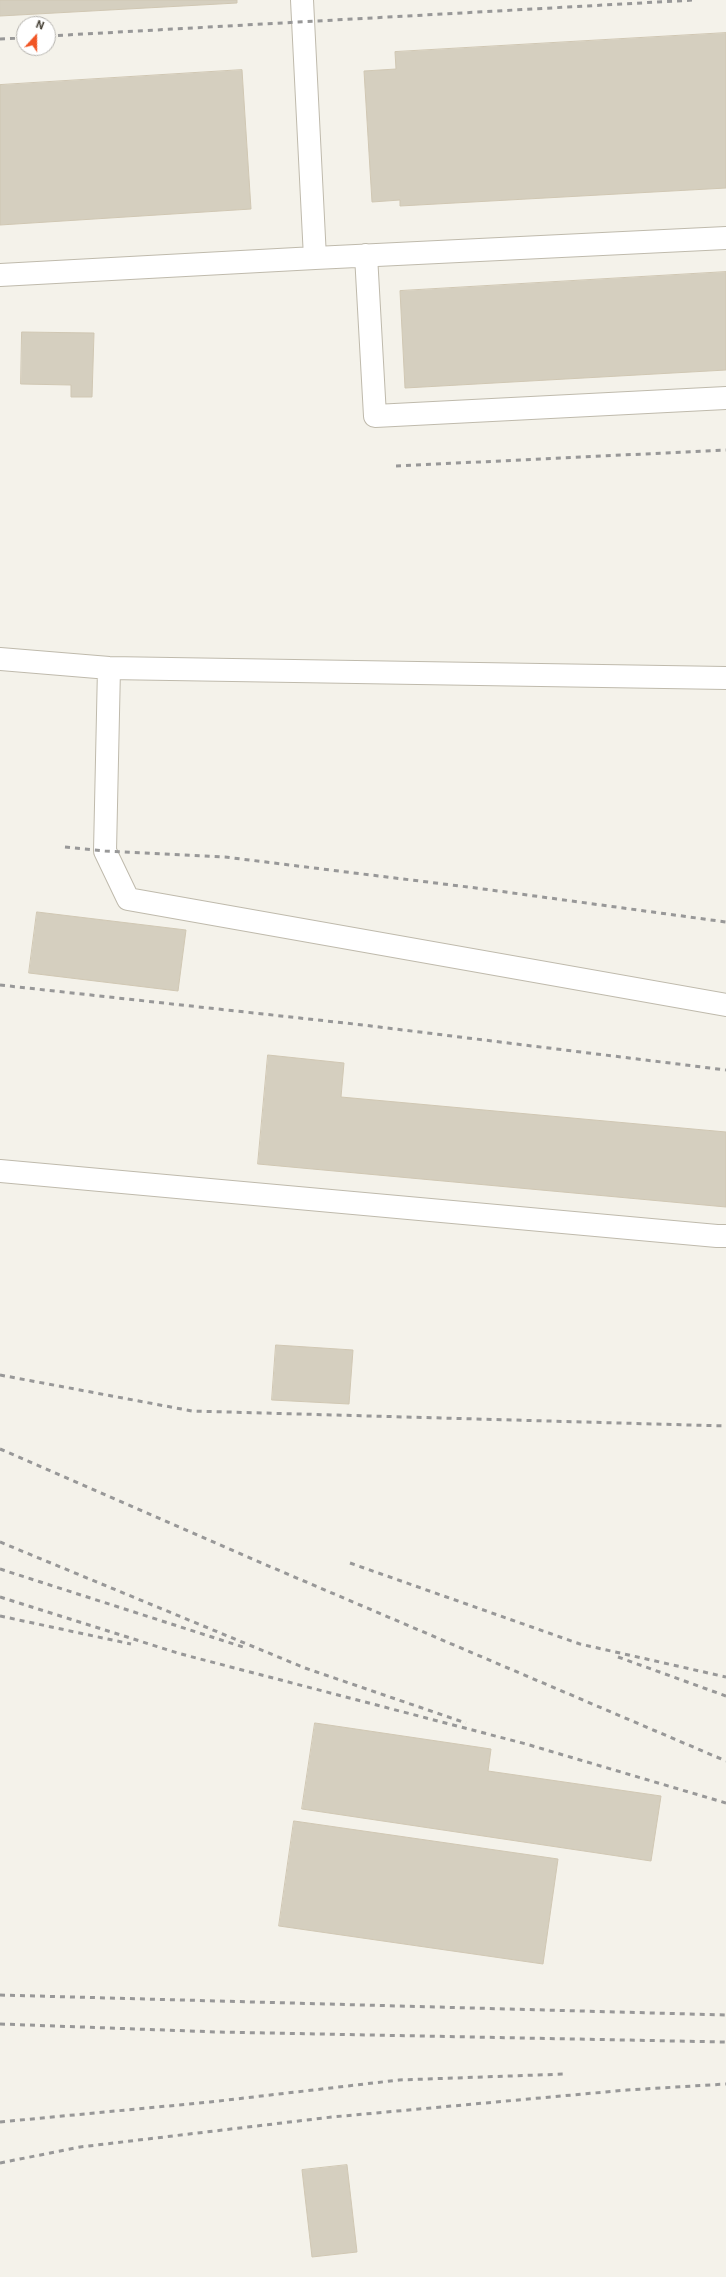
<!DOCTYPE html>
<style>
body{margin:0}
#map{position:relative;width:726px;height:2277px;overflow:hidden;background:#f4f2ea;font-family:Roboto,sans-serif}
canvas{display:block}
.north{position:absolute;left:16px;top:16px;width:40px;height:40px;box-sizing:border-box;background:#fff;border:1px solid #b6b4af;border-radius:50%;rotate:21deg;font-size:11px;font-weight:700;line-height:16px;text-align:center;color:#484338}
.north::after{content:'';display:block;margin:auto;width:14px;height:18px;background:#f15524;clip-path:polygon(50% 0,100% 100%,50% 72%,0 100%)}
</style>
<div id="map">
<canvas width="726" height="2277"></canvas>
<div class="north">N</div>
</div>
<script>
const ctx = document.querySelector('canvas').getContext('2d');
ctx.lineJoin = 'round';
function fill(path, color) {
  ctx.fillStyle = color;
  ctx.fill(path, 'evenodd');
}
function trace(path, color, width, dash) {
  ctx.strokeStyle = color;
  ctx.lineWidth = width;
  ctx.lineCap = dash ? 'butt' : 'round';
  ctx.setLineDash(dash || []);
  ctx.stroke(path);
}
const building = new Path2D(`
 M0 0H237V3L0 16Z
 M726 33V188L400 206V200L372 202 364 71 396 69 395 52Z
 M242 70 251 209 0 225V85Z
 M726 272V370L405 388 400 291Z
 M22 332 94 333 92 397H71V385L21 384Z
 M37 912 186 930 178 991 29 973Z
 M268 1055 344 1063 341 1097 726 1132V1207L258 1164Z
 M276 1345 353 1350 349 1404 272 1400Z
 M315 1723 491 1749 488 1771 661 1796 651 1861 302 1809Z
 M294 1821 558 1859 543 1964 279 1926Z
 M347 2165 357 2252 312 2257 302 2170Z`);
const minor = new Path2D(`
 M302 0 315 258 726 238
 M366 255 375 416 726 398
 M0 275 315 258
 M0 659 109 668 726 678
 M109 668 105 851 128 899 726 1005
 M0 1171 717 1236H726`);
const rail = new Path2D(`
 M48 36 694 0
 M0 39 24 38
 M396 466 726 450
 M65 847 105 851 225 857 476 888 726 922
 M0 985 363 1025 726 1070
 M0 1375 192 1411 726 1426
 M0 1449 271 1567 726 1761
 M0 1542 305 1668 466 1723
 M350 1563 580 1644 726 1677
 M0 1569 243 1647
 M0 1597 181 1654 526 1744 726 1803
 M0 1616 131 1644
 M618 1657 726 1696
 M0 1995 726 2015
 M0 2024 218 2032 726 2042
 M0 2122 210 2102 399 2080 565 2074
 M0 2163 80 2147 332 2117 627 2090 726 2084`);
fill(building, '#d5cfbf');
trace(building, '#d0c7b3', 1);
trace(minor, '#bfbaac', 24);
trace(minor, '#fff', 22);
trace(rail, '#989898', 3, [5, 5]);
</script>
